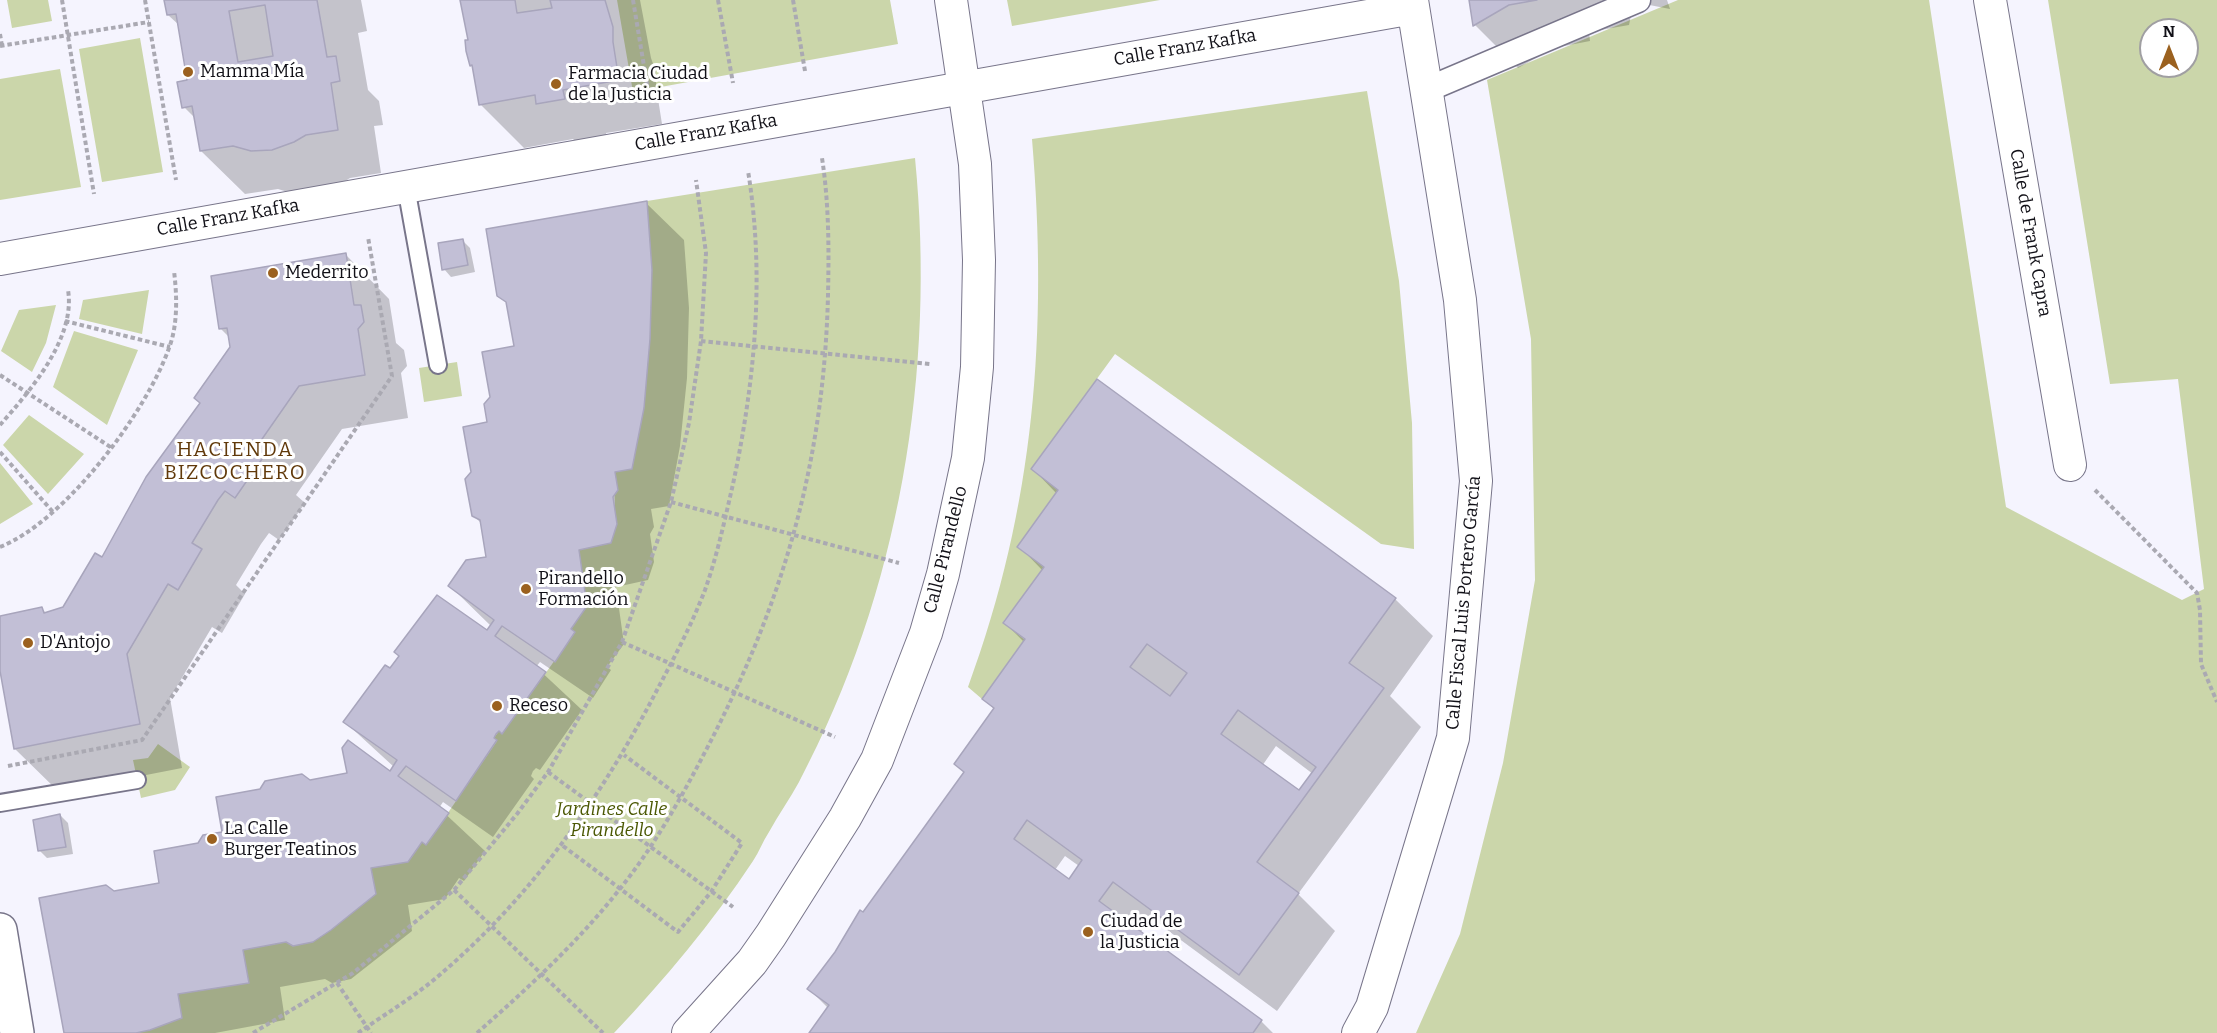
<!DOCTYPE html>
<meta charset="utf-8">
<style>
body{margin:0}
#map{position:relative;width:2217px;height:1033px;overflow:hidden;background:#f5f4fe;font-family:Bitter,serif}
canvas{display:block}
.north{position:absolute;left:2139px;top:18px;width:60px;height:60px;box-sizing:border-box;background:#fff;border:2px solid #a09fa2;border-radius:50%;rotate:0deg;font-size:16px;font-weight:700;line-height:24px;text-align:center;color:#111017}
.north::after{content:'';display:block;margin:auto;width:21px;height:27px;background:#9b611f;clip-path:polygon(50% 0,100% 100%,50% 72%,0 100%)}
</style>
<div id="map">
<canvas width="2217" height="1033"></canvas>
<div class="north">N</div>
</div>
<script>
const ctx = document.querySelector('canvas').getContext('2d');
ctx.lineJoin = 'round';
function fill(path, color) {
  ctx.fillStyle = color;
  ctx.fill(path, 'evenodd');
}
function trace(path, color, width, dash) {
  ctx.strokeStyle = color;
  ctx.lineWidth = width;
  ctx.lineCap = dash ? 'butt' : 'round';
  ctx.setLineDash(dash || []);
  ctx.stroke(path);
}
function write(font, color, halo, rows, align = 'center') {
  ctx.font = font + ' Bitter,serif';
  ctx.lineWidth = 6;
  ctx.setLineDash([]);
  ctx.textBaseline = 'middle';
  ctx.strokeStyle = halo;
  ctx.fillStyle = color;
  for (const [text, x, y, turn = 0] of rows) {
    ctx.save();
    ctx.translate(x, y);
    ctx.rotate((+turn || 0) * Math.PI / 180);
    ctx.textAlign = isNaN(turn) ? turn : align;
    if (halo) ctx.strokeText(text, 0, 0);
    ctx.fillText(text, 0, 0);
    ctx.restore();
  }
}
const green = new Path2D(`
 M7 0H48L52 21 12 28Z
 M617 0H890L898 44 633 92Z
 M1007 0H1160L1012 26Z
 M1678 0H1929L2006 507 2182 600 2204 589 2178 379 2110 384 2048 0H2217V1033H1416L1460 934 1503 763 1535 580 1531 339 1487 80ZM2151 30H2187V66H2151Z
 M140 38 163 172 102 182 79 49Z
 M60 69 81 187 0 200V79Z
 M1367 91 1399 281 1412 423 1414 549 1381 544 1115 354 1031 469 1059 490 1017 547 1045 568 1003 622 1025 640 982 699 968 687C1035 506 1048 331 1032 139Z
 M915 158C936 371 900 592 799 782 790 799 778 815 769 832 763 841 759 852 753 861 712 923 665 979 614 1033H136L182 1018 178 994 249 983 243 950 286 942 294 946 313 942 375 894 371 868 408 862 422 842 426 845 497 741 494 738 499 731 502 734 575 632 571 629 587 606 579 550 611 543C618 519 613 497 615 472L632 469 651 319 647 201Z
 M149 290 142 334 79 319 83 300Z
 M56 305 46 343 32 372 1 351 19 310Z
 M74 331 138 350 107 425 53 387Z
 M457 362 462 396 424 402 419 368Z
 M29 415 84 454 48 494 3 445Z
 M0 463 33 504 0 524Z
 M158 744 190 767 175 790 141 798 133 760 148 758Z`);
const shadow = new Path2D(`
 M166 0H361L367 31 358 33 368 90 379 101 383 125 374 126 381 173 350 178 338 186 291 193 278 189 245 194 201 151 196 119 184 107 188 81 179 25 168 15Z
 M461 0H640L651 58 656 72V86L662 124 606 133 608 142 581 147 573 139 524 148 480 104Z
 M1470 0H1667L1670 9 1634 2 1629 25 1589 32 1590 41 1554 48 1518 68 1475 25Z
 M646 203 684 240 689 308 687 378 680 446 669 506 651 509 654 527 650 534 654 562 648 580 616 587 624 644 607 667 611 670 593 698 540 662 536 667 582 710 540 770 536 768 533 771 531 776 534 779 493 837 443 802 439 808 485 851 464 881 459 878 445 899 408 905 412 931 351 979 332 983 325 979 280 987 285 1020 215 1033H66L113 893 161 884 198 845 224 833 310 781 390 773 394 767 345 722 390 670 487 632 491 626 450 586 488 558 482 524 473 515 472 472 488 423 492 398 516 347 508 304 499 295Z
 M462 240 470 248 475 272 451 277 444 269Z
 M346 255 389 299 396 343 404 350 407 366 401 373 408 418 342 429 296 495 305 503 287 529 279 540 269 533 261 544 236 585 245 594 222 633 212 627 170 698 182 768 59 792 15 749 0 661V617L42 609 47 614 64 608 102 559 201 404 231 347 230 338 220 328Z
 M1097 381 1395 599 1433 636 1390 696 1421 727 1298 894 1335 931 1277 1011 1151 918 1140 933 1261 1021 1273 1033H811L829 1009 809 989 965 774 956 764 995 710 983 699 1024 642 1005 623 1043 571 1019 546 1057 494 1033 469ZM1276 746 1313 774 1299 793 1262 766ZM1065 856 1079 866 1069 881 1055 870Z
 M60 815 68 823 73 854 47 858 40 851Z`);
const building = new Path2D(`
 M164 0H317L327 57 336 56 340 81 331 83 338 130 306 135 294 142 272 150 251 151 233 146 200 151 192 106 182 108 177 82 187 80 176 14 167 15ZM265 5 273 56 238 62 229 11Z
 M460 0H515L517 13 552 8 550 0H605L613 27V42L619 80 563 90 565 99 536 104 535 95 479 105 472 65 470 66 466 51 465 40H468Z
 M1469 0H1537L1509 5 1473 26Z
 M647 201 652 270 650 339 644 408 632 469 615 472 618 490 613 497 617 524 611 543 579 550 587 606 571 629 575 632 555 662 502 626 495 636 546 672 502 734 499 731 496 734 494 738 497 740 456 801 406 766 398 776 449 813 426 845 422 842 408 862 371 868 376 894 331 930 313 942 293 946 286 942 243 950 249 983 178 994 182 1018 150 1030 136 1033H64L39 898 106 885 114 891 159 883 154 851 198 843 203 835 222 832 216 797 260 789 265 781 302 774 310 780 347 773 342 748 348 740 390 771 397 760 343 722 385 665 390 668 399 656 394 652 437 595 487 630 494 620 448 586 466 560 486 557 480 520 472 516 465 479 471 472 463 427 487 422 484 404 490 397 482 352 514 346 506 302 497 296 486 229Z
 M463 239 468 265 442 270 438 243Z
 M346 253 354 305H361L364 322 358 329 365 375 299 386 253 452 262 459 235 498 225 491 218 500 192 543 202 549 178 590 168 584 127 654 140 724 14 749 0 671V616L42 607 44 613 63 607 95 553 102 557 146 477 200 403 194 398 230 347 227 328 219 329 211 276Z
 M1097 379 1396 598 1349 663 1384 688 1257 862 1299 893 1239 975 1113 882 1099 901 1262 1020 1253 1033H809L829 1005 807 989 835 952 860 910 863 912 964 772 954 764 994 708 982 699 1025 639 1003 623 1044 567 1017 547 1058 490 1031 469ZM1147 644 1187 673 1170 696 1130 667ZM1238 710 1316 767 1299 790 1221 734ZM1027 820 1082 860 1069 879 1014 839Z
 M60 814 66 847 38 851 33 820Z`);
const path = new Path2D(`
 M62 0 94 194
 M145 0 176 180
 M633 0 649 96
 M718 0 733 83
 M793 0 805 71
 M0 34 2 46
 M0 46 149 22
 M65 321 170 347
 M701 341 930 364
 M0 375 112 448
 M0 425C30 391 76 338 68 290
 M0 452 53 512
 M2095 490 2197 593 2200 610 2201 664 2217 702
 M671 502 899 563
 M0 547C65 521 146 413 169 348 178 325 177 295 174 271
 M622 642 835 737
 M8 766 142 740 392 376 368 237
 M548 772 733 907
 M563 846 678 932 711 892 742 843 624 755
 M454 890 603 1033
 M337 983 371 1033
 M253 1033 353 973 454 890 517 814 548 772 622 642 671 502 689 423 701 341 706 253 696 180
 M358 1033C384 1015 412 998 436 978 530 899 601 798 657 690 674 658 692 624 705 590 717 556 725 519 733 484 755 381 765 275 748 171
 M477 1033C528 988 577 943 619 890 653 848 680 800 705 752 783 604 824 463 828 295 829 250 829 203 822 158`);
const service = new Path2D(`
 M406 187 438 365
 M0 803 137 780`);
const pedestrian = new Path2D(`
 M1426 90 1638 0`);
const minor = new Path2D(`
 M1990 0 2070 465
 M0 259 1413 8
 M688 1033 752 962 771 935 845 818 877 760 926 633 943 574 968 458 977 367 979 260 975 164 951 0
 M1358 1033 1372 1007 1453 738 1476 481 1460 300 1412 0`);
const tertiary = new Path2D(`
 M0 930 17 1033`);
const markers = [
 [188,72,6,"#9b611f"],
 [556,84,6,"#9b611f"],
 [273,273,6,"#9b611f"],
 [526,589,6,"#9b611f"],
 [28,643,6,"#9b611f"],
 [497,706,6,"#9b611f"],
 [212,839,6,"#9b611f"],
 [1088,932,6,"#9b611f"]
];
const streetNames = [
 ["Calle Franz Kafka",1185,48,-10],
 ["Calle Franz Kafka",706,133,-10],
 ["Calle Franz Kafka",228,218,-10],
 ["Calle de Frank Capra",2030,233,80],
 ["Calle Pirandello",946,550,-76],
 ["Calle Fiscal Luis Portero García",1464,603,-85]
];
const poiNames = [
 ["Mamma Mía",200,72],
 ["Farmacia Ciudad",568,74],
 ["de la Justicia",568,95],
 ["Mederrito",285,273],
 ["Pirandello",538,579],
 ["Formación",538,600],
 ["D'Antojo",40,643],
 ["Receso",509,706],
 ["La Calle",224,829],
 ["Burger Teatinos",224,850],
 ["Ciudad de",1100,922],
 ["la Justicia",1100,943]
];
const parkNames = [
 ["Jardines Calle",612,810],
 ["Pirandello",612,831]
];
const neighbourhoodNames = [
 ["HACIENDA",235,450],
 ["BIZCOCHERO",235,473]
];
fill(green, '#cbd6aa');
fill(shadow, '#0003');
fill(building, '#c2bfd6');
trace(building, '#a8a5bc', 1.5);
trace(service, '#78758a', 20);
trace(pedestrian, '#78758a', 27);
trace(minor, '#78758a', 34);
trace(tertiary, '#78758a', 36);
trace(path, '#aaa9b2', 4, [4.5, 3]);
trace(service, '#fff', 16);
trace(pedestrian, '#fff', 24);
trace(minor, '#fff', 32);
trace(tertiary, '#fff', 33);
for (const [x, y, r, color] of markers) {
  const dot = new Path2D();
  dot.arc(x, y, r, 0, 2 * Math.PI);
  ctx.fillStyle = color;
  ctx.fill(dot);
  trace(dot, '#fff', 2);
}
write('18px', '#111017', '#fff', streetNames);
write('18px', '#111017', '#fff', poiNames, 'left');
write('italic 18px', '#4b5803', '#fff', parkNames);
ctx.letterSpacing = '1.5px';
write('20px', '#61390a', '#fff', neighbourhoodNames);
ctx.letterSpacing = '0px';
</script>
